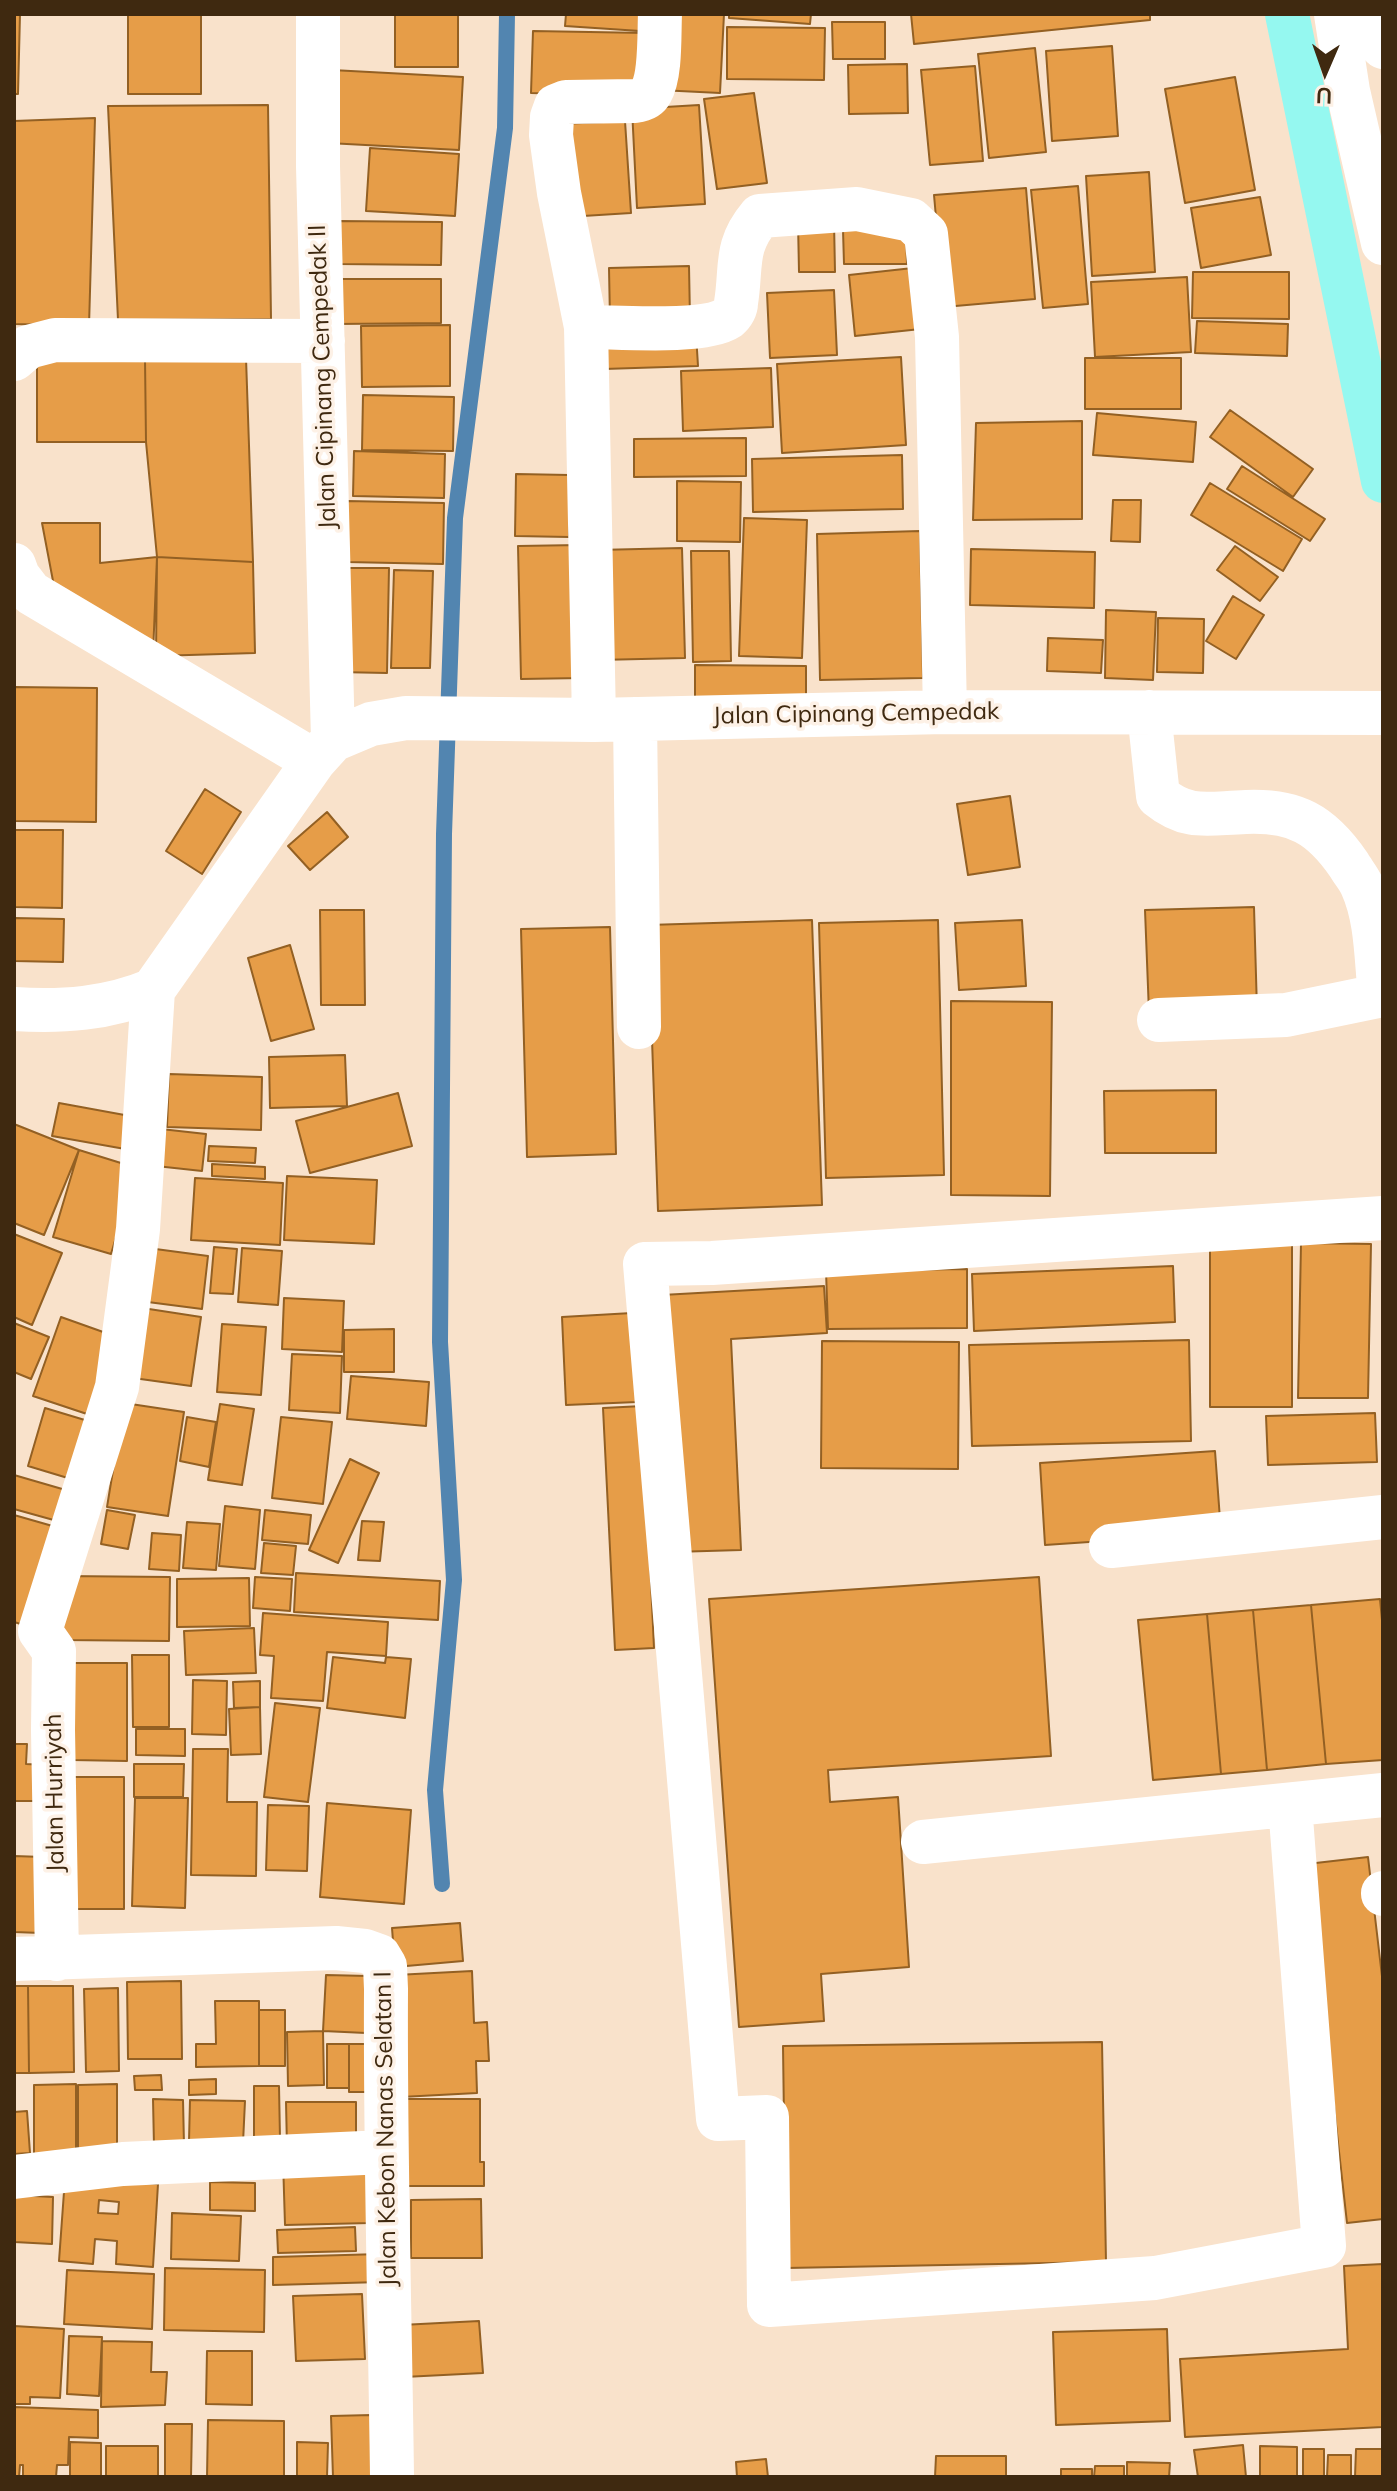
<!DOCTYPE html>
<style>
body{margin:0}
#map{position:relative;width:1397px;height:2491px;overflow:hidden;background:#f9e2cb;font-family:Mulish,sans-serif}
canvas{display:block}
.frame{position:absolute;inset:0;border:16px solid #3f2910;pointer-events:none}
.north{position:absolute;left:1285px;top:32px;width:80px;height:80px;-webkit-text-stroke:6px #fdf1e6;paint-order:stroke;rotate:182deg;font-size:22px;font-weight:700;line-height:32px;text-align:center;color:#3f2910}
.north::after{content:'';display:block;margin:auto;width:28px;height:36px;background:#3f2910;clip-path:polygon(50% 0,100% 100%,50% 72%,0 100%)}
</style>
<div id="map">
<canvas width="1397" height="2491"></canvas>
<div class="frame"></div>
<div class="north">U</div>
</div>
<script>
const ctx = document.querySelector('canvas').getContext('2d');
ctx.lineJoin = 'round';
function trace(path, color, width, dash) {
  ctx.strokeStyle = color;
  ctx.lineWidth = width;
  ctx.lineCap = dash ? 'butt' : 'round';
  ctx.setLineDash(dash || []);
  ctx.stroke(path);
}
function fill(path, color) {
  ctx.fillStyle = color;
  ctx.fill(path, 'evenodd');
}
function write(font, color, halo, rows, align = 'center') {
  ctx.font = font + ' Mulish,sans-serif';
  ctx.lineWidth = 7;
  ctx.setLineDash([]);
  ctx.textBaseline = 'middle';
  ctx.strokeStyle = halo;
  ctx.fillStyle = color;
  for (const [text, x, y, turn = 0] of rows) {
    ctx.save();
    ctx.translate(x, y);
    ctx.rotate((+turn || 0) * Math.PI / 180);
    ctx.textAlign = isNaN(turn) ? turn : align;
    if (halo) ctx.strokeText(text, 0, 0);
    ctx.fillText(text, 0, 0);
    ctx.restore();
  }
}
const stream = new Path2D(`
 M442 1884 435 1790 454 1580 440 1342 444 834 455 518 505 128 507 14`);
const building = new Path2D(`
 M14 14H20L18 94H14Z
 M128 14H201V94H128Z
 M395 14H458V67H395Z
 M566 14H642L640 31 565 26Z
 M663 14H724L720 93 659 90Z
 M729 14H811L810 24 729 18Z
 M911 14H1150V20L914 44Z
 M832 22H885V59H833Z
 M727 27 825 28 824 80 727 79Z
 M533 31 646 33 643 96 531 93Z
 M1112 46 1118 136 1052 141 1046 51Z
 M1035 48 1046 152 989 158 978 54Z
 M907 64 908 113 849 114 848 65Z
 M975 66 983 161 930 165 921 70Z
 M332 70 463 77 459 150 328 143Z
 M1235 77 1255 190 1185 203 1165 89Z
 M754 93 767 183 717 189 704 99Z
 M268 105 271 319 118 320 108 106Z
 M699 105 705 204 637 208 632 109Z
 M95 118 89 326 14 324V121Z
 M625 121 631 213 567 217 561 124Z
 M370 148 459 154 455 216 366 211Z
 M1149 172 1155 272 1092 276 1086 176Z
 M1078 186 1088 304 1043 308 1031 190Z
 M1026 188 1035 299 944 307 934 195Z
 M1260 197 1271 255 1201 268 1191 208Z
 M338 221 442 222 441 265 337 264Z
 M798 222H834L835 272H799Z
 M906 229 907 264H844L843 230Z
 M689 266 690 319 610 320 609 268Z
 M922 267 930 328 855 336 849 275Z
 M1193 272H1289V319L1192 318Z
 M1187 277 1191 352 1095 357 1091 282Z
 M336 279H441V323L336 324Z
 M834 290 837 355 770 358 767 293Z
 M1197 321 1288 324 1287 356 1195 353Z
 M450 325V386L362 387 361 326Z
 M696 334 698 366 604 369 603 336Z
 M901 357 906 445 782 453 777 364Z
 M246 358 253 562 157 557 146 442 145 359Z
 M1085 358H1181V409H1085Z
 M37 359H145L146 442H37Z
 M771 368 773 427 683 431 681 371Z
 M363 395 454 397 453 451 362 450Z
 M1230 410 1313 469 1293 497 1210 437Z
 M1097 413 1196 422 1193 462 1093 455Z
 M1082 421V519L973 520 976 423Z
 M746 438V476L634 477V439Z
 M354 451 445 454 444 498 353 496Z
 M902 455 903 509 753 512 752 459Z
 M1242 466 1325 519 1310 541 1227 489Z
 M516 474 569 475V537L515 536Z
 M677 481 741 482 740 542 677 541Z
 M1210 483 1302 539 1283 571 1191 515Z
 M1113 500H1141L1140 542 1111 541Z
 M347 501 444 503 443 564 346 562Z
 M744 518 807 520 802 658 739 656Z
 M42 523H100V563L157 557 153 654 57 602Z
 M920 531 923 678 820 680 817 534Z
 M580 545 583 678 521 679 518 546Z
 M1235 546 1278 577 1260 601 1217 570Z
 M682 548 685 658 598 660 597 550Z
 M971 549 1095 552 1094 608 970 605Z
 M691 551H729L731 661 693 662Z
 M157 557 253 562 255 653 156 656Z
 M339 568H389L387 673 337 672Z
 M394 570 433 571 430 668H391Z
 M1233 596 1264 615 1236 659 1206 641Z
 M1106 610 1156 612 1153 680 1105 678Z
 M1158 618 1204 619 1203 673 1157 672Z
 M1048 638 1103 640 1101 673 1047 671Z
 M695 665 806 666V697H695Z
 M14 687 97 688 96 822 14 821Z
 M205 789 241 812 202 874 166 851Z
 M1010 796 1020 867 968 875 957 804Z
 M327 812 348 837 310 870 288 846Z
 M14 830H63L62 908 14 907Z
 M1254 907 1257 1010 1149 1013 1145 910Z
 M320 910H364L365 1005H321Z
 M14 918 64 919 63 962 14 961Z
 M812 920 822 1205 658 1211 648 925Z
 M938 920 944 1175 826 1178 819 923Z
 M1022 920 1026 986 959 990 955 923Z
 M610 927 616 1154 527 1157 521 929Z
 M290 945 314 1029 271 1041 248 958Z
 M951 1001 1052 1002 1050 1196 951 1195Z
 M345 1055 347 1106 270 1108 269 1057Z
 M169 1074 262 1077 261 1130 167 1127Z
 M1216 1090V1153H1105L1104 1091Z
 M398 1093 412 1146 310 1173 296 1121Z
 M59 1103 130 1116 125 1149 52 1136Z
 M14 1124 79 1150 44 1235 14 1223Z
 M161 1129 206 1134 202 1171 156 1166Z
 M209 1146 256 1148 255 1163 208 1161Z
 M79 1150 137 1168 111 1254 53 1237Z
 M212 1164 265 1167V1179L212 1176Z
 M287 1176 377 1180 374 1244 284 1240Z
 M195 1178 283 1183 280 1245 191 1240Z
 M14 1234 62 1253 32 1325 14 1317Z
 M1301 1243 1371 1244 1368 1398H1298Z
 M1292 1244V1407H1210V1245Z
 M214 1247 237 1249 233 1294 210 1293Z
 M148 1248 208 1256 202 1309 140 1301Z
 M242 1248 282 1251 278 1305 238 1302Z
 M1173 1266 1175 1322 974 1331 972 1274Z
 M967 1269V1328L828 1329 826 1271Z
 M824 1286 827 1333 731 1339 741 1550 673 1552 662 1295Z
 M284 1298 344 1301 342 1352 282 1349Z
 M136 1307 201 1317 191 1386 126 1377Z
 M632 1313 637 1402 566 1405 562 1317Z
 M61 1317 120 1338 93 1416 33 1396Z
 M14 1323 49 1337 31 1379 14 1372Z
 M222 1324 266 1327 261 1395 217 1392Z
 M394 1329V1372H344V1330Z
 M1189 1340 1191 1441 972 1446 969 1345Z
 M822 1341 959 1342 958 1469 821 1468Z
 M292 1354 342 1356 340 1413 289 1410Z
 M351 1376 429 1382 426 1426 347 1419Z
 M124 1403 184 1412 168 1516 107 1507Z
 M220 1404 254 1409 242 1485 208 1480Z
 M643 1406 654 1648 615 1650 603 1408Z
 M45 1408 98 1424 81 1482 28 1466Z
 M1375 1413 1377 1462 1268 1465 1266 1416Z
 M187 1417 216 1422 209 1467 180 1461Z
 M281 1417 332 1422 323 1504 272 1498Z
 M1215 1451 1221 1533 1045 1545 1040 1463Z
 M350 1459 379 1473 338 1563 309 1550Z
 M14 1475 76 1493 68 1524 14 1509Z
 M225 1506 260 1510 255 1569 219 1566Z
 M107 1510 135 1515 128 1549 101 1544Z
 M265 1510 311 1515 308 1544 262 1540Z
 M14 1515 63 1529 34 1628 14 1622Z
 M362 1521 384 1522 380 1561 358 1560Z
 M187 1522 220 1524 216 1570 183 1568Z
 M152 1533 181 1535 179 1571 149 1569Z
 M264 1543 296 1546 293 1575 261 1573Z
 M296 1573 440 1581 438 1620 294 1612Z
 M63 1576 170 1577 169 1641 62 1640Z
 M255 1577 292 1579 290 1611 253 1608Z
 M1039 1577 1051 1756 828 1770 830 1802 898 1797 909 1967 821 1974 824 2021 739 2027 709 1599Z
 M249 1578 250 1626 177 1627V1579Z
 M1380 1599 1383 1631V1760L1326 1764 1311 1605Z
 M1311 1605 1326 1764 1267 1770 1253 1610Z
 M1253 1610 1267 1770 1221 1774 1207 1614Z
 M263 1613 388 1622 386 1656 327 1652 323 1701 271 1698 274 1656 260 1655Z
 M1207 1614 1221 1774 1153 1780 1138 1620Z
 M254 1628 256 1673 186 1675 184 1631Z
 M132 1655H169V1727H133Z
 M333 1657 385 1663 386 1657 411 1659 405 1718 327 1708Z
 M72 1663H127V1761L72 1760Z
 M193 1680 227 1681 226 1735 192 1734Z
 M260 1681V1707L234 1708 233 1682Z
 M275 1703 320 1708 308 1802 264 1797Z
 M260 1707 261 1754 231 1755 229 1709Z
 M136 1729H185V1756L136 1755Z
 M14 1744H27L26 1764 47 1765 45 1801H14Z
 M193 1749H228L227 1802H257L256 1876 191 1875Z
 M134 1764H184L183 1797H134Z
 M63 1777H124V1909H62Z
 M135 1798H188L185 1908 132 1906Z
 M327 1803 411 1810 404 1904 320 1897Z
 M268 1805 309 1806 307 1871 266 1870Z
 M14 1856 43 1857 41 1933 14 1932Z
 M1368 1857 1383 1985V2219L1347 2223 1307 1864Z
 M460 1923 463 1961 395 1967 392 1928Z
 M472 1971 474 2023 487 2022 489 2061H476L477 2093 401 2097 396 1975Z
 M326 1975 368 1976 366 2033 323 2031Z
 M181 1981 182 2059H128L127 1982Z
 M14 1986H28L29 2073H14Z
 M28 1986H73L74 2072 29 2073Z
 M118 1988 119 2071 86 2072 84 1989Z
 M215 2001H259V2066L196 2067V2044H216Z
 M259 2010H285V2066H259Z
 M323 2031 324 2085 288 2086 287 2032Z
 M1102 2042 1106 2262 786 2268 783 2046Z
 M327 2044H349V2088H327Z
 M349 2044H371V2092H349Z
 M161 2075 162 2090H135L134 2076Z
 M216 2079V2094L189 2095V2080Z
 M76 2084V2165H34V2085Z
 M117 2084V2161H78V2085Z
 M254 2086H279L280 2139H254Z
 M153 2099 183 2100 184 2145 154 2146Z
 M404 2099H480V2162H484V2186H405Z
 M190 2100 245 2101 243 2143 189 2141Z
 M286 2102H356V2148H287Z
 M27 2111 30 2153 14 2154V2112Z
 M367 2158 370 2223 285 2225 283 2160Z
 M65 2178 158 2184 153 2267 116 2264 117 2241 95 2239 93 2264 59 2261ZM99 2200 119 2202 118 2214 98 2213Z
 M210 2182 255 2183V2211L210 2210Z
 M15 2195 53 2197 52 2244 14 2242Z
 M481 2199 482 2258H411V2200Z
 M172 2213 241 2216 239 2261 171 2259Z
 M355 2227 356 2251 278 2253 277 2230Z
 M381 2254V2282L273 2285V2257Z
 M1383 2264V2427L1185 2437 1180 2359 1348 2349 1344 2266Z
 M165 2268 265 2270 264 2332 164 2330Z
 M67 2270 154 2274 152 2329 64 2324Z
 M362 2294 365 2359 296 2361 293 2296Z
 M479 2321 483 2373 404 2377 401 2325Z
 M14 2326 64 2329 60 2398 30 2397V2404H14Z
 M1167 2329 1170 2421 1056 2425 1053 2332Z
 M69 2336 102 2337 99 2396 67 2394Z
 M102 2341 152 2342 151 2372H167L165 2405 101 2407Z
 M207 2351H252V2405L206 2404Z
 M14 2407 98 2410V2438L69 2437 68 2465H57L56 2477H23V2465H20L19 2477H14Z
 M372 2415 373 2477H333L331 2416Z
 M208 2420 284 2421V2477H207Z
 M165 2424H192L191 2477H165Z
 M70 2442 101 2443V2477H70Z
 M297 2442 328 2443 327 2477H297Z
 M1243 2445 1246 2477H1198L1194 2450Z
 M106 2446H158V2477H106Z
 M1260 2446 1297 2447V2477H1260Z
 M1303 2449H1324V2477H1303Z
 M1356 2449H1383V2477H1355Z
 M1328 2455H1351V2477H1327Z
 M936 2456H1006V2477H935Z
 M766 2459 768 2477H737L736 2462Z
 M1127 2462 1170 2463 1169 2477H1127Z
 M1095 2466H1124V2477H1094Z
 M1061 2469H1092V2477H1061Z`);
const minor = new Path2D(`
 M318 14V166L333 740
 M1336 14 1348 91 1383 243
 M1377 14 1383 47
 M586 327C617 327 704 334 728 318 733 314 736 308 736 303 742 266 734 247 760 216L857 209 911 220 926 234 937 337 945 712
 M14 359 28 347 55 340 323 341
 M14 565 18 576 31 593 314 761
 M1149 712 1158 796C1189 821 1208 813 1246 812 1295 810 1321 824 1349 865 1353 872 1359 879 1362 886 1377 919 1376 960 1380 996
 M635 719 639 1027
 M594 720 586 327 559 193 551 135 552 117 556 106 566 102 635 101C643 100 648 98 651 92 661 75 659 34 660 14
 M14 1009C62 1012 108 1009 153 990L314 761 333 740 371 724 406 718 594 720 945 712 1383 713
 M1159 1020 1286 1015 1383 995
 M1111 1546 1383 1517
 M40 1631 117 1387 138 1229 153 990
 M40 1631 54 1651 53 1730 57 1959
 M1290 1805 1324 2246 1155 2278 769 2305 767 2117 718 2119 645 1264 712 1263 1383 1218
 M923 1842 1383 1795
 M1383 1893V1894
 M14 1959 336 1948 365 1951 379 1956 385 1966 386 1989C385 2152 390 2314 392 2477
 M14 2177 123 2164 385 2152`);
const major = new Path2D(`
 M1287 14 1383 481`);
const streetNames = [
 ["Jalan Cipinang Cempedak II",323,377,-92],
 ["Jalan Cipinang Cempedak",856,714,-1],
 ["Jalan Hurriyah",55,1793,-91],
 ["Jalan Kebon Nanas Selatan I",386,2129,-91]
];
trace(stream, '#5285b0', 16);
fill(building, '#e69d48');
trace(building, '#936023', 2);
trace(minor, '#fff', 44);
trace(major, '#95f8f0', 44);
write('24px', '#3f2910', '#fdf1e6', streetNames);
</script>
